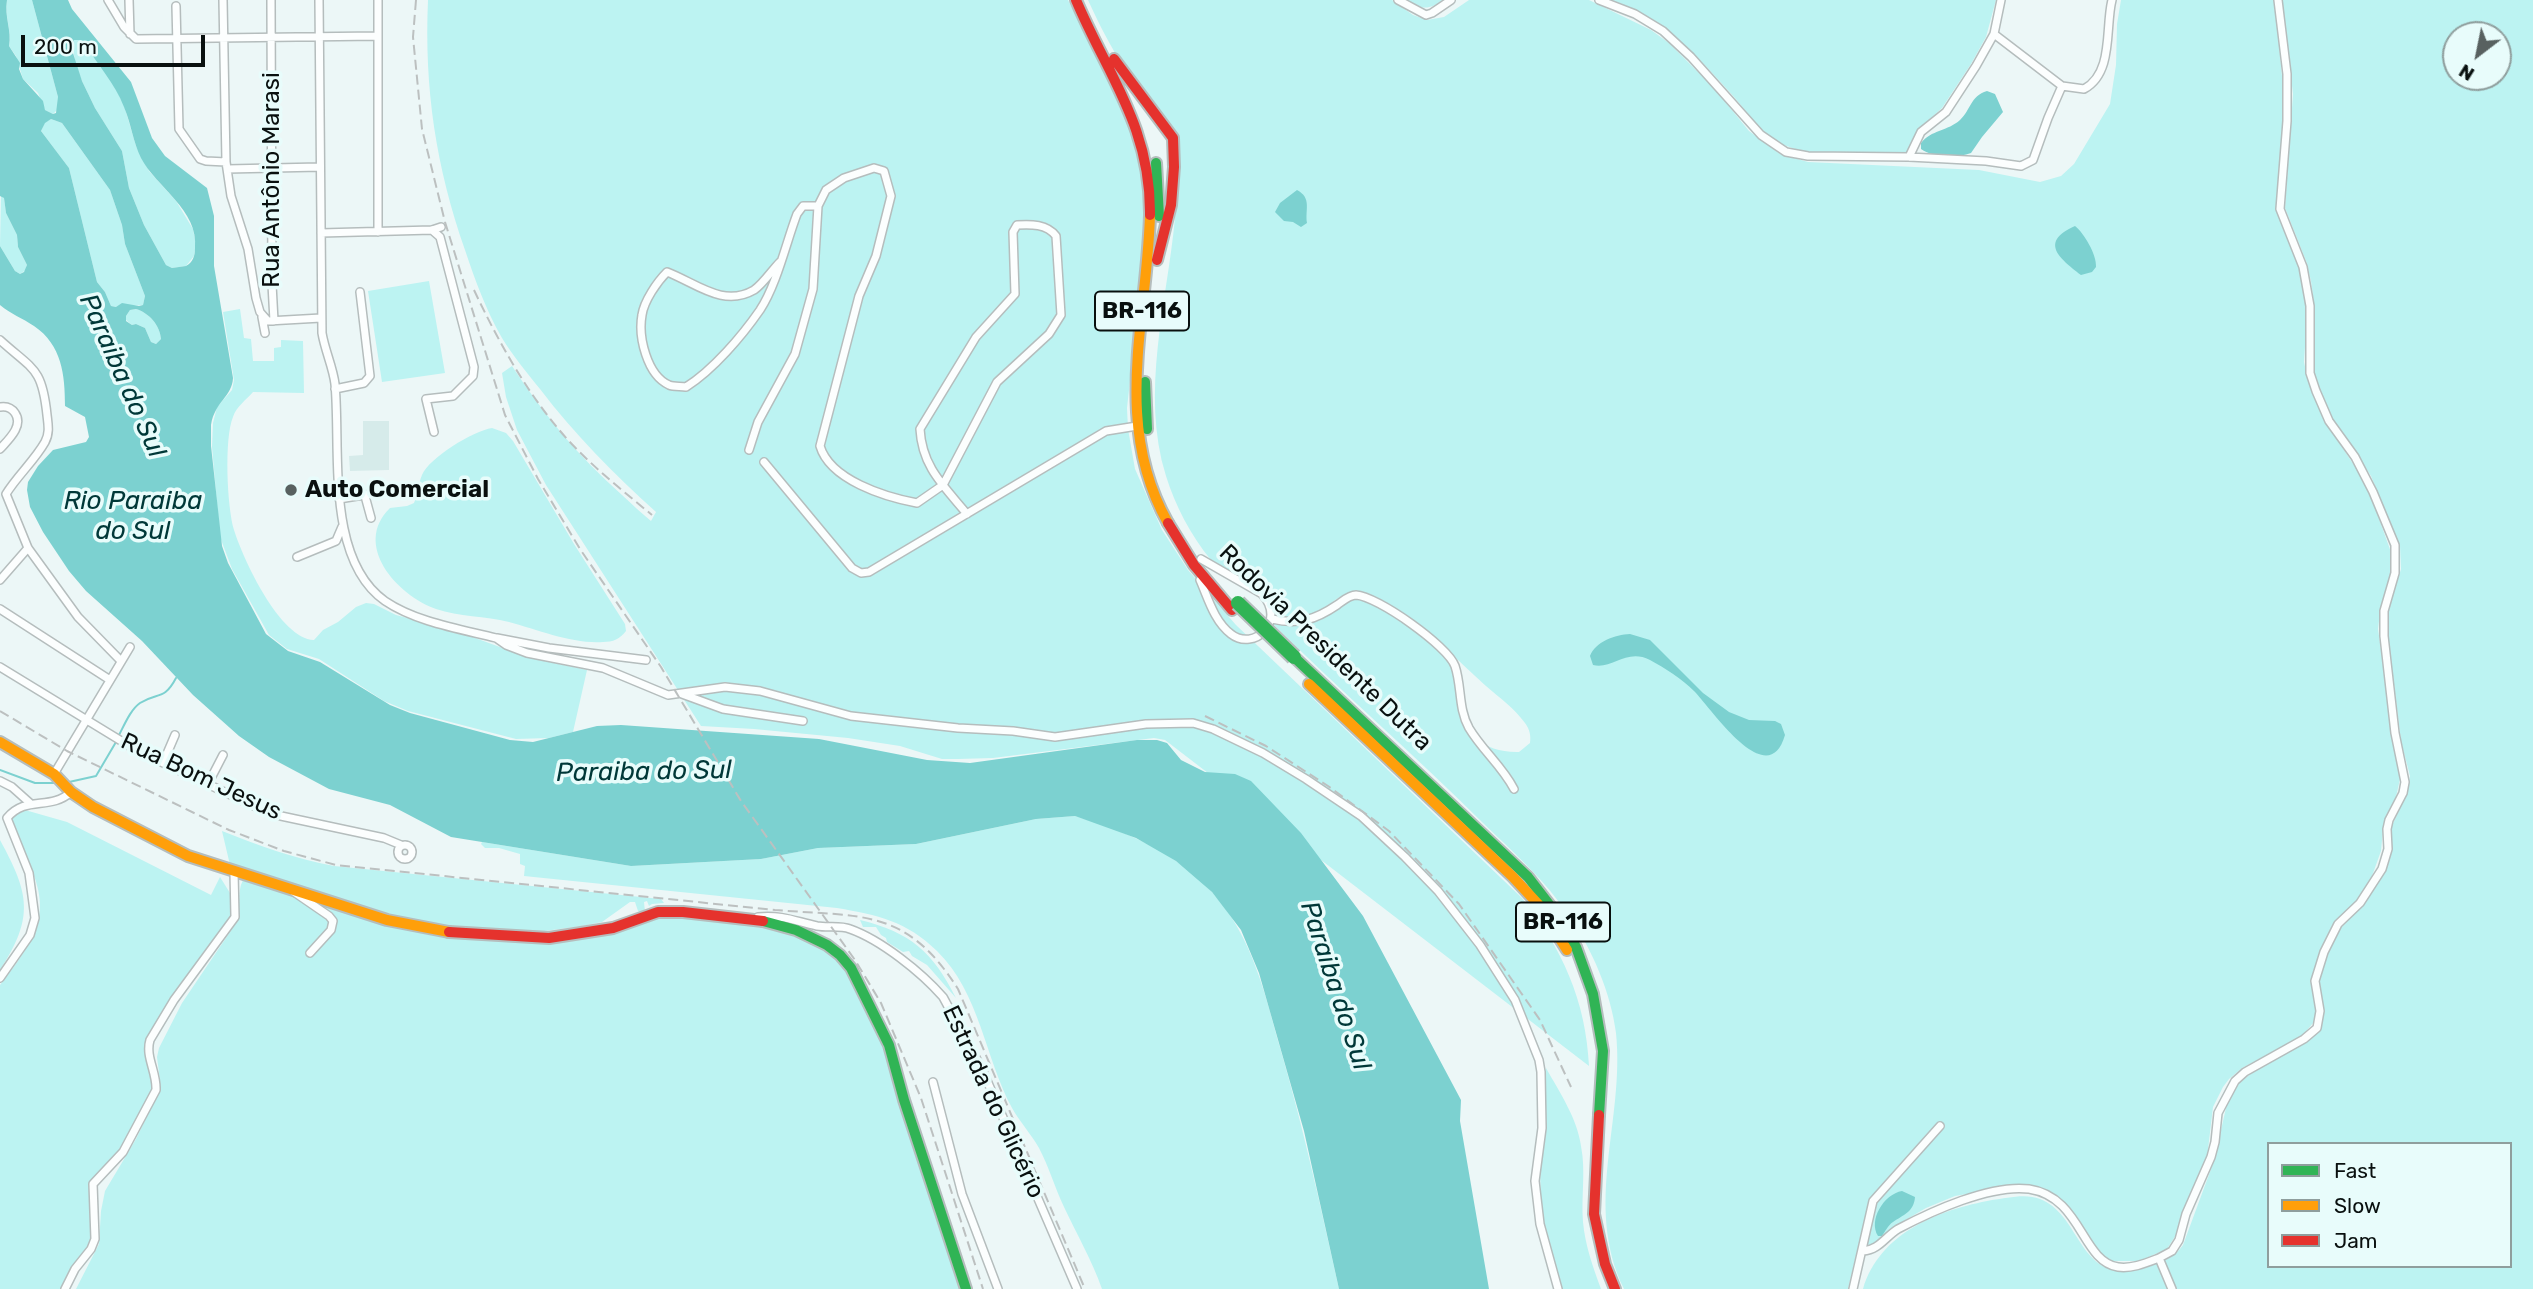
<!DOCTYPE html>
<meta charset="utf-8">
<style>
body{margin:0}
#map{position:relative;width:2533px;height:1289px;overflow:hidden;background:#ecf7f7;font-family:Rubik,sans-serif}
canvas{display:block}
.legend{position:absolute;left:2267px;top:1142px;width:245px;height:126px;box-sizing:border-box;background:#e8fcfb;border:2px solid #8f9e9d;margin:0;padding:9px 12px;list-style:none;font-size:21px;color:#09100f}
.legend li{display:flex;align-items:center;gap:14px;height:35px}
.legend b{width:35px;border:2px solid #8f9e9d}
.north{position:absolute;left:2442px;top:21px;width:70px;height:70px;box-sizing:border-box;background:#e8fcfb;border:2px solid #8f9e9d;border-radius:50%;rotate:212deg;font-size:19px;font-weight:700;line-height:28px;text-align:center;color:#09100f}
.north::after{content:'';display:block;margin:auto;width:24px;height:32px;background:#586160;clip-path:polygon(50% 0,100% 100%,50% 72%,0 100%)}
.scale{position:absolute;left:21px;top:35px;width:184px;height:32px;box-sizing:border-box;border:4px solid #09100f;border-top:0;padding-left:9px;font-size:21px;line-height:24px;white-space:nowrap;color:#09100f;-webkit-text-stroke:5px #e8fcfb;paint-order:stroke}
</style>
<div id="map">
<canvas width="2533" height="1289"></canvas>
<ul class="legend">
<li><b style="height:9px;background:#30b455"></b>Fast</li>
<li><b style="height:9px;background:#ff9f0a"></b>Slow</li>
<li><b style="height:9px;background:#e5322d"></b>Jam</li>
</ul>
<div class="north">N</div>
<div class="scale">200 m</div>
</div>
<script>
const ctx = document.querySelector('canvas').getContext('2d');
ctx.lineJoin = 'round';
function fill(path, color) {
  ctx.fillStyle = color;
  ctx.fill(path, 'evenodd');
}
function trace(path, color, width, dash) {
  ctx.strokeStyle = color;
  ctx.lineWidth = width;
  ctx.lineCap = dash ? 'butt' : 'round';
  ctx.setLineDash(dash || []);
  ctx.stroke(path);
}
function write(font, color, halo, rows, align = 'center') {
  ctx.font = font + ' Rubik,sans-serif';
  ctx.lineWidth = 7;
  ctx.setLineDash([]);
  ctx.textBaseline = 'middle';
  ctx.strokeStyle = halo;
  ctx.fillStyle = color;
  for (const [text, x, y, turn = 0] of rows) {
    ctx.save();
    ctx.translate(x, y);
    ctx.rotate((+turn || 0) * Math.PI / 180);
    ctx.textAlign = isNaN(turn) ? turn : align;
    if (halo) ctx.strokeText(text, 0, 0);
    ctx.fillText(text, 0, 0);
    ctx.restore();
  }
}
const built = new Path2D(`
 M363 421H389V470L350 471 349 456 363 455Z`);
const green = new Path2D(`
 M7 0H32L58 97V109L53 114 45 110 38 93 23 79 16 56 9 46C12 30 4 16 7 0Z
 M428 0H1068L1130 121 1146 183 1140 290 1127 408 1128 429 1135 469 1162 530 1188 570 1236 625 1522 898C1562 948 1586 1001 1589 1066L1165 740 1154 738 993 758 958 759H942L900 746 848 738 754 729 701 726 546 485 517 430 506 397 502 373 512 366C544 415 579 457 622 495 632 504 641 513 651 521L656 512C614 474 575 435 540 389 527 373 513 356 502 338 486 310 475 280 465 250 436 167 424 88 428 0Z
 M1088 0H1392L1413 15 1427 20 1444 17 1469 0H1589L1651 30 1669 43 1714 88 1749 131 1780 154 1808 162 1979 170 2040 182 2061 176 2074 164 2110 104 2116 65 2117 24 2121 0H2275L2283 87V135L2276 208 2299 265 2303 281 2307 316 2304 362 2307 376 2323 418 2367 485 2392 555C2393 580 2380 604 2378 629L2400 779 2396 797 2383 830 2381 851 2372 876 2356 902 2332 925 2311 980 2316 1012 2314 1022 2301 1037 2242 1068 2229 1079 2223 1087 2213 1107 2207 1158 2176 1235 2167 1249 2139 1261H2112L2100 1254 2064 1202 2043 1188 2021 1185 1955 1196 1926 1208 1890 1229 1873 1248 1865 1249 1873 1207 1868 1205 1848 1289H1624C1583 1204 1625 1121 1616 1033 1611 993 1592 949 1569 916 1546 881 1513 852 1483 823 1414 754 1340 691 1271 622L1273 620C1316 630 1318 612 1352 597 1375 596 1443 645 1452 666 1457 676 1456 688 1457 698 1462 733 1484 753 1519 752L1530 743C1531 736 1530 730 1525 723 1515 709 1500 698 1486 686 1459 661 1393 596 1357 592 1331 590 1323 629 1273 618 1273 583 1229 581 1211 560 1191 536 1175 505 1166 476 1140 392 1167 303 1175 218 1177 195 1181 168 1177 144 1173 125 1138 88 1126 70 1111 48 1099 24 1088 0Z
 M1405 0H1443C1428 11 1421 9 1405 0Z
 M1611 0H1996L1986 37 1971 64 1942 108 1919 129 1906 153C1864 153 1813 161 1775 141 1759 129 1747 112 1734 97 1698 57 1663 17 1611 0Z
 M2282 0H2533V1289H1863C1880 1232 1939 1210 1992 1200 2007 1198 2026 1193 2040 1199 2084 1216 2077 1289 2148 1267 2162 1262 2174 1258 2183 1245L2214 1161 2228 1099 2236 1086 2253 1072 2311 1039 2319 1030 2318 980 2325 958 2337 932 2363 905 2379 881 2390 855 2391 828 2406 795 2410 776 2401 741 2387 628 2389 608 2401 569 2400 546 2371 476 2327 410 2315 381 2312 354 2314 303 2311 281 2306 261 2285 208 2293 94ZM2456 35H2498V77H2456ZM2269 1144H2510V1266H2269Z
 M74 40H82L85 43 109 76 124 105 136 146 149 171 176 201 193 229 196 245 194 256 186 266 172 268 166 265 144 225 129 188 122 151 95 108 82 81 76 66 72 43Z
 M51 119 62 123 110 190 122 225 125 244 145 296 143 305 116 307 111 306 105 292 97 282 69 168 41 131 45 122Z
 M1 195 4 198 6 213 17 235 18 247 27 265 26 270 20 274 15 271 0 246Z
 M429 281 445 373 382 382 368 291Z
 M136 309C149 313 160 325 161 339L156 344 151 342 145 328 136 324 132 325 126 320V316L130 310Z
 M240 309 244 338 251 339 253 361H274V348L281 347V340L303 341 304 393 253 392C247 399 236 407 233 417 224 438 227 507 234 530 243 559 280 639 314 640L323 630 338 622 356 607 366 603 374 604 396 615 456 631 530 658 587 670 573 732 549 738 516 739 408 711 384 701 319 659 287 649 269 635 232 569 220 537 212 447 213 423 217 407 232 390 234 380 223 312Z
 M492 428 506 433 513 441 574 544 625 624 626 631C620 639 613 642 603 642 572 644 539 630 509 622 485 616 459 617 436 609 397 595 352 545 390 508L407 506 414 503C418 494 418 484 422 475 429 458 473 431 492 428Z
 M25 810 67 822 211 895 220 877 230 893 232 907 230 917 181 985 149 1036 153 1087 151 1093 119 1155 94 1179 91 1241 63 1289H0V985C54 917 49 901 11 825V818Z
 M1075 816C1125 831 1176 852 1212 892 1253 937 1265 995 1281 1051 1304 1130 1321 1209 1339 1289H1102C1092 1260 1077 1235 1064 1207 1055 1188 1049 1167 1039 1148 1031 1134 1020 1122 1012 1108 985 1058 980 993 937 951 906 921 878 915 837 908L524 876 525 866 520 864V854L499 848H485L481 844 482 842 631 866 761 859 818 848 916 844 1036 819Z
 M222 831C258 845 295 859 334 866L661 899 664 903 652 904 649 906 647 901 644 902 645 912 642 913 638 911 635 902H630L602 922 582 926 537 932 486 930 450 927 387 914 230 865Z
 M0 840C29 893 35 917 0 970Z
 M243 880 390 926 514 942 663 915 744 921 785 930 828 950 840 960 849 973 879 1031 962 1289H76L99 1244 101 1211 105 1191 136 1139 158 1094 160 1081 157 1057 159 1048 182 1003 236 923C242 909 236 893 243 880Z
 M860 920C910 932 933 952 956 998L927 965 912 956 909 951 903 952 887 942 886 938 881 935 876 927H863Z
 M1546 1068C1560 1093 1577 1118 1581 1146 1586 1171 1581 1196 1583 1222 1585 1245 1593 1267 1601 1289H1558L1541 1215 1540 1167 1546 1127 1544 1078Z`);
const water = new Path2D(`
 M0 0H7C4 17 12 30 9 46L20 63 19 69 23 79 43 101 45 110 53 114 56 113 58 97 32 0H68L72 9 131 82 152 138 165 156 207 188 214 216V266L233 378C232 397 215 401 211 425V446L222 546 228 563 266 634 288 651 320 662 390 705 410 713 510 740 533 742 597 726 621 725 819 739 927 760 970 763 1137 740H1157L1167 743 1181 760 1205 772 1235 774 1251 781 1301 833 1363 916 1461 1100 1460 1121 1489 1289H1339L1304 1131 1259 973 1241 930 1212 892 1176 861 1136 838 1075 816 1036 819 916 844 818 848 761 859 631 866 451 837 390 805 329 789 269 757 239 736 193 695 142 641 86 591 69 571 43 532 30 507 27 490 28 482 38 466 53 450 86 442 89 437 85 417 65 406C65 375 62 345 34 326 22 318 11 314 0 305V246L15 271 20 274 24 272 27 265 18 247 17 235 6 213 4 198 0 196ZM74 40H81L85 43C97 65 115 83 124 107 131 123 133 142 141 158 156 187 199 210 195 248 195 256 193 262 186 266L172 268 166 265 144 225 129 188 122 151 95 108 82 81 72 50ZM51 119 62 123 110 190 122 225 125 244 145 296 143 305 139 306 122 303 116 307 111 306 105 292 97 282 69 168 41 131 45 123ZM136 309C149 313 160 325 161 339L156 344 151 342 145 328 136 324 132 325 126 321V316L130 310Z
 M1987 91 1995 94 2003 112 1982 137 1971 153C1957 158 1933 158 1921 149V143C1931 130 1948 131 1960 120 1971 110 1970 96 1987 91Z
 M1297 190C1312 198 1305 209 1307 223L1301 227 1293 222 1284 221 1275 212 1280 203Z
 M2075 226C2084 233 2097 255 2096 267L2092 272 2081 275C2059 258 2039 242 2075 226Z
 M1630 634 1650 640 1703 693 1729 712 1749 720 1775 721 1781 724 1785 735C1768 794 1711 708 1694 691 1682 679 1665 668 1650 660 1626 648 1612 670 1593 665L1590 656C1596 641 1615 635 1630 634Z
 M1902 1191 1915 1197C1914 1212 1903 1215 1893 1222 1888 1225 1885 1232 1882 1236H1878C1868 1220 1884 1194 1902 1191Z`);
const stream = new Path2D(`
 M118 737C124 726 130 710 140 703 157 692 164 701 176 678
 M0 770 35 783H56
 M69 782 96 776 116 742`);
const street = new Path2D(`
 M108 0 124 27 136 39 378 36
 M129 0 130 34
 M223 0 226 162 231 196 248 249 256 298 260 312 268 321 321 318
 M271 0 272 284 274 321
 M319 0 322 333C325 351 333 367 335 384 341 448 325 559 385 601 416 622 460 629 496 638L506 645 527 653 603 668 668 695 725 687 760 691 851 716 958 728 1013 731 1055 737 1146 724 1193 723 1213 729 1263 753 1306 779 1361 816 1405 857 1438 891 1480 945 1515 1000 1539 1060 1541 1072 1542 1128 1535 1181 1540 1224 1558 1289
 M378 0V232
 M1398 0 1426 15 1432 13 1451 0
 M1599 0 1635 14 1663 31 1691 57 1761 135 1786 152 1808 156 1909 157 1986 161 2021 166 2033 160 2048 118 2062 86 2084 89C2114 73 2105 27 2112 0
 M176 6 179 129 200 159 206 161 226 162
 M1994 34 2062 86
 M1909 157 1921 132 1946 112 1976 66 1994 34 2001 0
 M227 169 320 167
 M432 230 440 237 474 367 473 376 453 396 426 399 434 432
 M321 233 432 230 441 227
 M780 262C772 270 763 284 754 290 723 308 696 283 667 272 657 282 644 301 642 315 638 337 647 375 669 385 674 387 681 386 686 387 713 370 742 336 760 310 777 284 786 243 797 214L803 206H818
 M262 317 265 333
 M0 340C33 370 42 367 47 415 48 424 50 433 45 442 35 460 17 476 6 494L28 548 78 617 121 661
 M335 389 364 383 370 376 360 292
 M0 407C6 406 11 407 15 413 24 426 8 440 0 449
 M749 450 758 422 795 354 813 289 818 206 826 190 844 178 874 168 884 171 891 196 876 256 859 296 820 446C830 480 885 497 917 503L943 485 997 382 1049 334 1061 315 1056 236C1047 224 1031 224 1017 225L1013 232 1015 294 976 337 920 429C922 467 944 486 967 514
 M764 462 852 568 861 573 869 572 1106 431 1137 426
 M365 496 371 518
 M339 499 388 491
 M297 557 336 541 342 527
 M0 580 28 548
 M1200 580C1208 598 1214 621 1231 634 1254 652 1287 621 1262 594L1201 559
 M0 609 110 680
 M1272 619C1298 625 1315 620 1337 605 1343 601 1349 595 1356 595 1377 596 1448 646 1455 666 1462 687 1458 708 1469 728 1482 750 1502 766 1514 789
 M497 638 549 648 646 660
 M0 667 136 750 256 807 281 816 384 838 401 845
 M682 694 723 709 803 721
 M163 763 175 735
 M54 774 130 647
 M0 781 12 787 31 804
 M208 784 223 755
 M398 852a7 7 0 1 1 14 0a7 7 0 1 1-14 0Z
 M294 892 329 916 333 921 331 930 310 953
 M758 917C784 915 794 921 817 926 828 928 840 925 850 929 881 940 921 972 943 997L982 1069 1077 1289
 M0 978 30 935 35 918 29 873 7 818C26 795 50 811 71 792
 M933 1082 962 1194 998 1289
 M1863 1251C1879 1250 1885 1237 1898 1229 1932 1211 1991 1184 2029 1189 2082 1197 2081 1261 2118 1267 2132 1269 2146 1263 2159 1258L2172 1289
 M2159 1258 2172 1251 2179 1240 2186 1214 2211 1157 2215 1142 2218 1113 2235 1081 2245 1072 2304 1039 2317 1028 2320 1011 2315 981 2324 952 2338 924 2360 903 2382 869 2388 849 2387 829 2389 820 2403 793 2405 782 2395 733 2384 636V611L2395 573V545L2373 492 2355 457 2329 421 2316 391 2310 373V306L2303 267 2280 209 2287 121V74L2278 0
 M65 1289 75 1269 91 1249 95 1239 93 1184 123 1152 156 1090C157 1072 145 1057 150 1040L174 1000 235 917 234 872
 M1853 1289 1873 1201 1940 1126`);
const fast = new Path2D(`
 M1156 163 1159 216
 M1145 382 1147 429
 M1294 657 1528 877 1562 921 1576 947 1593 994 1603 1051 1599 1115
 M763 921 796 930 827 945 840 955 851 968 889 1045 904 1100 966 1289`);
const slow = new Path2D(`
 M1150 215C1147 321 1112 424 1168 523
 M1309 684 1513 877 1538 904 1567 950
 M0 742 54 774 71 792 93 807 188 856 387 920 449 932`);
const jam = new Path2D(`
 M1076 0C1108 76 1151 127 1150 215
 M1114 59 1173 138 1174 167 1171 205 1157 260
 M1168 523 1194 565 1232 610
 M449 932 549 938 613 928 658 912H683L763 921
 M1599 1115 1594 1214 1605 1264 1615 1289`);
const rail = new Path2D(`
 M416 0 413 37 422 129 445 222 505 415 538 479 580 549 661 667 741 801 855 960 881 1003 921 1098 983 1289
 M474 290C499 343 529 397 568 440 594 468 623 491 652 515
 M0 711 67 751 229 830 284 851 336 865 775 910C861 917 906 907 958 989L1085 1289
 M1205 716 1266 746 1328 786 1389 831 1459 904 1540 1020 1571 1087`);
const fastBridge = new Path2D(`
 M1238 603 1294 657`);
const markers = [
 [291,490,7,"#586160"]
];
const shields = [
 [1142,311,94],
 [1563,922,94]
];
const shieldNames = [
 ["BR-116",1142,311],
 ["BR-116",1563,922]
];
const streetNames = [
 ["Rua Antônio Marasi",272,180,-90],
 ["Rodovia Presidente Dutra",1325,648,44],
 ["Rua Bom Jesus",201,777,25],
 ["Estrada do Glicério",993,1102,65]
];
const poiNames = [
 ["Auto Comercial",305,490]
];
const waterNames = [
 ["Paraiba do Sul",122,376,66],
 ["Rio Paraiba",133,501],
 ["do Sul",133,531],
 ["Paraiba do Sul",644,772,-1],
 ["Paraiba do Sul",1335,986,72]
];
fill(built, '#d6ebea');
fill(green, '#bcf3f2');
fill(water, '#7cd1d0');
trace(stream, '#7cd1d0', 2);
trace(street, '#b5bdbd', 10);
trace(fast, '#b5bdbd', 14);
trace(slow, '#b5bdbd', 14);
trace(jam, '#b5bdbd', 14);
trace(street, '#fcfefe', 7);
trace(fast, '#30b455', 10);
trace(slow, '#ff9f0a', 10);
trace(jam, '#e5322d', 10);
trace(rail, '#bcc0c0', 2, [10, 5]);
trace(fastBridge, '#b5bdbd', 18, []);
trace(fastBridge, '#30b455', 14);
for (const [x, y, r, color] of markers) {
  const dot = new Path2D();
  dot.arc(x, y, r, 0, 2 * Math.PI);
  ctx.fillStyle = color;
  ctx.fill(dot);
  trace(dot, '#e8fcfb', 2.5);
}
for (const [x, y, w] of shields) {
  const box = new Path2D();
  box.roundRect(x - w / 2, y - 19.5, w, 39, 5);
  ctx.fillStyle = '#e8fcfb';
  ctx.fill(box);
  trace(box, '#09100f', 2);
}
write('bold 23px', '#09100f', null, shieldNames);
write('24px', '#09100f', '#e8fcfb', streetNames);
write('bold 24px', '#09100f', '#e8fcfb', poiNames, 'left');
write('italic 26px', '#003838', '#e8fcfb', waterNames);
</script>
